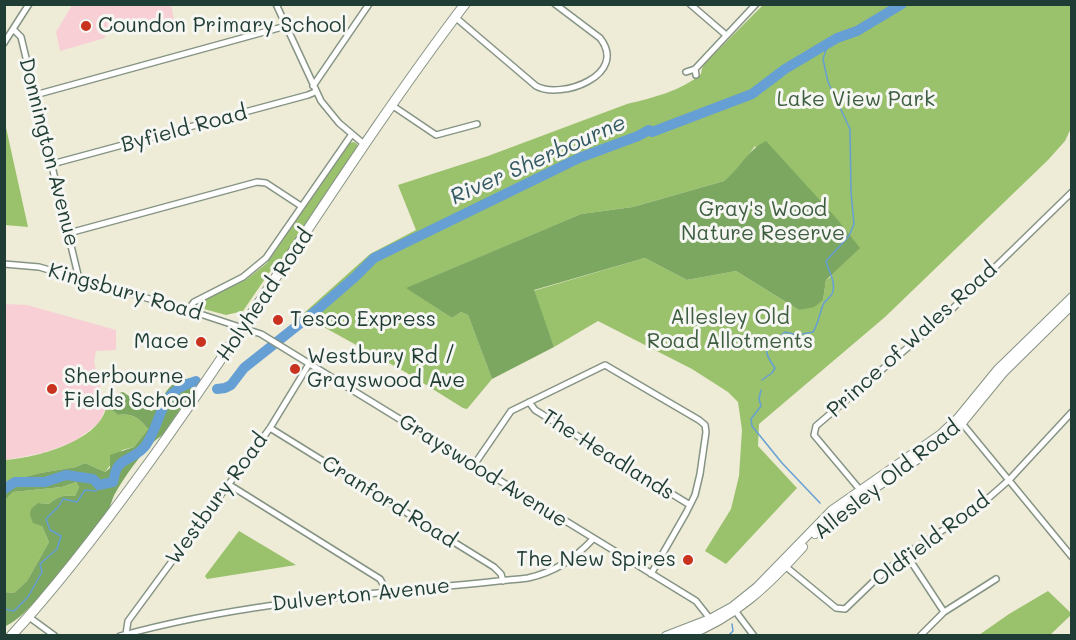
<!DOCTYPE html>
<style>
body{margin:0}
#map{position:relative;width:1076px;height:640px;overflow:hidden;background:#eeebd6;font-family:Mali,sans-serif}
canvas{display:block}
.frame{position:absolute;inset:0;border:6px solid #1f3d34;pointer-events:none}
</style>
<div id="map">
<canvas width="1076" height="640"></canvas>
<div class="frame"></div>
</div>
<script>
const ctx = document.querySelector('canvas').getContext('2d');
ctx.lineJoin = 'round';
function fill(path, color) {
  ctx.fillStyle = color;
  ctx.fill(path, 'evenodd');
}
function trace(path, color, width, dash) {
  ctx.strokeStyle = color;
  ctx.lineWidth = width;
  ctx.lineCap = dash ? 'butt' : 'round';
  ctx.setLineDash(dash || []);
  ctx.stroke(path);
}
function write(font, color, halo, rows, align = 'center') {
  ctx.font = font + ' Mali,sans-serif';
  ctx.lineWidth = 6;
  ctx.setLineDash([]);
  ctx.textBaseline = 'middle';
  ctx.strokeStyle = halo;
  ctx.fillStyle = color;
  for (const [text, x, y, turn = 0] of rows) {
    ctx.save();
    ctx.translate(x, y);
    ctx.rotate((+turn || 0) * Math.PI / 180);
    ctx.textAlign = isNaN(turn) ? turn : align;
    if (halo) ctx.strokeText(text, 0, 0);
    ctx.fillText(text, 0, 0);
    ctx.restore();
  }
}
const built = new Path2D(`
 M72 5H171L175 24 165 28 119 21 104 33 105 38 60 51 56 32Z
 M5 304 27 305 116 330V350L96 351 94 362 106 408 99 423 75 441 57 448 43 453 5 460Z`);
const green = new Path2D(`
 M763 5H1071L1072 126 1065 141 1048 160 885 317 759 424 758 446 797 488 726 564 705 551 731 509 739 476 742 430 738 402 728 392 692 369 598 321 554 347 533 291 645 258 687 280 736 271 799 310 823 300 826 280 832 276 755 146 735 173 724 181 633 207 581 214 407 288 452 318 461 312 468 315 492 379 467 409 463 408 407 373 311 320 304 313 370 254 416 230 398 185 488 156 627 104C652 98 681 91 701 74L702 68 706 62Z
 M5 123 28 227 5 225Z
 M354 142 357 144 358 149 278 268 271 270 243 311 226 315 204 309 201 302 247 279 267 263 350 143Z
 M106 408H109L118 415C133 413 139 418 148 429L134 447 122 450 105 472 85 463 76 467 40 473 5 482V460C35 458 98 442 106 408Z
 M76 482 79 487 75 496C65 494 56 497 49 504L38 503 42 526 49 542 27 581 14 593 5 592 4 500 13 492 62 487Z
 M239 531 296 565 207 579 205 576Z
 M1048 591 1072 614 1050 635H979L1009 614Z`);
const forest = new Path2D(`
 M766 141 837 219 860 248 826 280 823 300 814 307 799 310 736 271 687 280 645 258 534 290 554 347 492 379 468 315 461 312 452 318 406 288 581 214 633 207 724 181C740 169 748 149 766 141Z
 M194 378V388L163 435C148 443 125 476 116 492 112 498 111 506 107 513 94 534 25 622 5 626V592L14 593 27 581 49 542 42 526 33 523 30 515 31 509 38 503 49 504C56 497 65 494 75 496L79 487 76 482 62 487 13 492 5 500V482L40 473 76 467 85 463 105 472 110 468V455L134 447 148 429C139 418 133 413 118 415L109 408 119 393 123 392 151 411 157 409C167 389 170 380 194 378Z`);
const stream = new Path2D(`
 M762 380 772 373 775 368C758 345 770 347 785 332L797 335 813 332C819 322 819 315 823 305 825 300 830 298 832 294 837 282 828 271 826 261L849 236 854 224 851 192 850 129 828 82 823 59 828 44
 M761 390 759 399 761 406 751 419 752 426 782 463 820 503
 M4 609 14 611 28 597 42 572 40 564 57 549 61 536 50 530 46 519 59 506 63 499 77 502 85 490 96 491 99 485
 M728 636 733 631 732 624`);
const river = new Path2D(`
 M217 389 225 388 231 385 244 368 317 310 355 277 374 258 579 158 638 136 649 130 652 132 752 94 785 69 837 38 857 31 902 4
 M4 489 15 482H45L66 475 93 479 99 485 113 482C114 478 115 472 117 468 121 459 138 457 146 445 164 418 157 392 196 381`);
const minor = new Path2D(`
 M276 4 321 101 339 123 365 145
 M690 4 726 35
 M455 17 536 86C561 100 629 75 600 38L555 4
 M13 29 21 37 79 279
 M4 43 29 4
 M695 69 756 4
 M686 72 695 69 696 75
 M313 86 369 4
 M35 95 286 26
 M393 106 436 135 477 124
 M52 164 308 95 315 92
 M69 233 257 182 266 183 301 206
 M4 264 39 267 188 310 261 334 696 601 711 620
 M188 310 194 302 243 277 266 258 352 134
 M529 402 535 410 690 505
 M961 422 1072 557
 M270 428 494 567 501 574 503 581
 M474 465 511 411 605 365 699 420 705 425 706 432 700 474 695 495 686 513 651 574
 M228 484 380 579 388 593
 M861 491 814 435 816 426 948 313 1072 192
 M906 554 944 612
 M785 566 836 608 845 609 873 582 906 554 977 508 1009 480 1072 412
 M733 608 754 636
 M29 617 55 636
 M126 634 128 621 270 428 309 364
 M120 636C253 599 391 593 528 578 555 572 574 559 593 539
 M920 636 944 612 996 579`);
const secondary = new Path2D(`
 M815 534 838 513 921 457 962 423 1003 373 1072 305
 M666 636 710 619 732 607 757 587 832 510 941 434 958 418 998 369 1072 297
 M686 636C735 618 769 585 803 547`);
const trunk = new Path2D(`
 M11 636C60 583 103 526 145 468 255 317 351 154 465 4`);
const markers = [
 [86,26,6,"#c8321e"],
 [278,320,6,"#c8321e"],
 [201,342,6,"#c8321e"],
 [295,369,6,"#c8321e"],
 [52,389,6,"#c8321e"],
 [688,560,6,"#c8321e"]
];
const poiNames = [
 ["Coundon Primary School",98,26],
 ["Tesco Express",290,320],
 ["Mace",189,342,"right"],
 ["Westbury Rd /",307,357],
 ["Grayswood Ave",307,381],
 ["Sherbourne",64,377],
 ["Fields School",64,401],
 ["The New Spires",676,560,"right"]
];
const parkNames = [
 ["Lake View Park",856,100],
 ["Gray's Wood",763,210],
 ["Nature Reserve",763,234],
 ["Allesley Old",730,318],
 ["Road Allotments",730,342]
];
const streetNames = [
 ["Byfield Road",184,129,-15],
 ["Donnington Avenue",49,152,76],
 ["Kingsbury Road",125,292,16],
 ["Holyhead Road",265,295,-56],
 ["Prince of Wales Road",912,340,-42],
 ["The Headlands",608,455,32],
 ["Grayswood Avenue",483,471,32],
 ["Allesley Old Road",887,480,-38],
 ["Westbury Road",217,499,-54],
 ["Cranford Road",389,502,32],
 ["Oldfield Road",931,540,-37],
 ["Dulverton Avenue",361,595,-6]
];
const waterNames = [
 ["River Sherbourne",538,160,-24]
];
fill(built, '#f7cfd5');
fill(green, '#9ac16c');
fill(forest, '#7ba760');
trace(stream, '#669fd4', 1.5);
trace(river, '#669fd4', 10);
trace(minor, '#869485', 8);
trace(secondary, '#869485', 10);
trace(trunk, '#869485', 11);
trace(minor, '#fff', 5);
trace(secondary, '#fff', 8);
trace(trunk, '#fff', 9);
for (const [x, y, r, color] of markers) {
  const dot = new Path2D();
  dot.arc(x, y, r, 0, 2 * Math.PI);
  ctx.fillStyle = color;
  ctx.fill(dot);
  trace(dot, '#f6f6f2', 2);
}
write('21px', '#1f3d34', '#f6f6f2', poiNames, 'left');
write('21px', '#3e5e42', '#f6f6f2', parkNames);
write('21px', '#1f3d34', '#f6f6f2', streetNames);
write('italic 22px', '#345a64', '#f6f6f2', waterNames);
</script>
